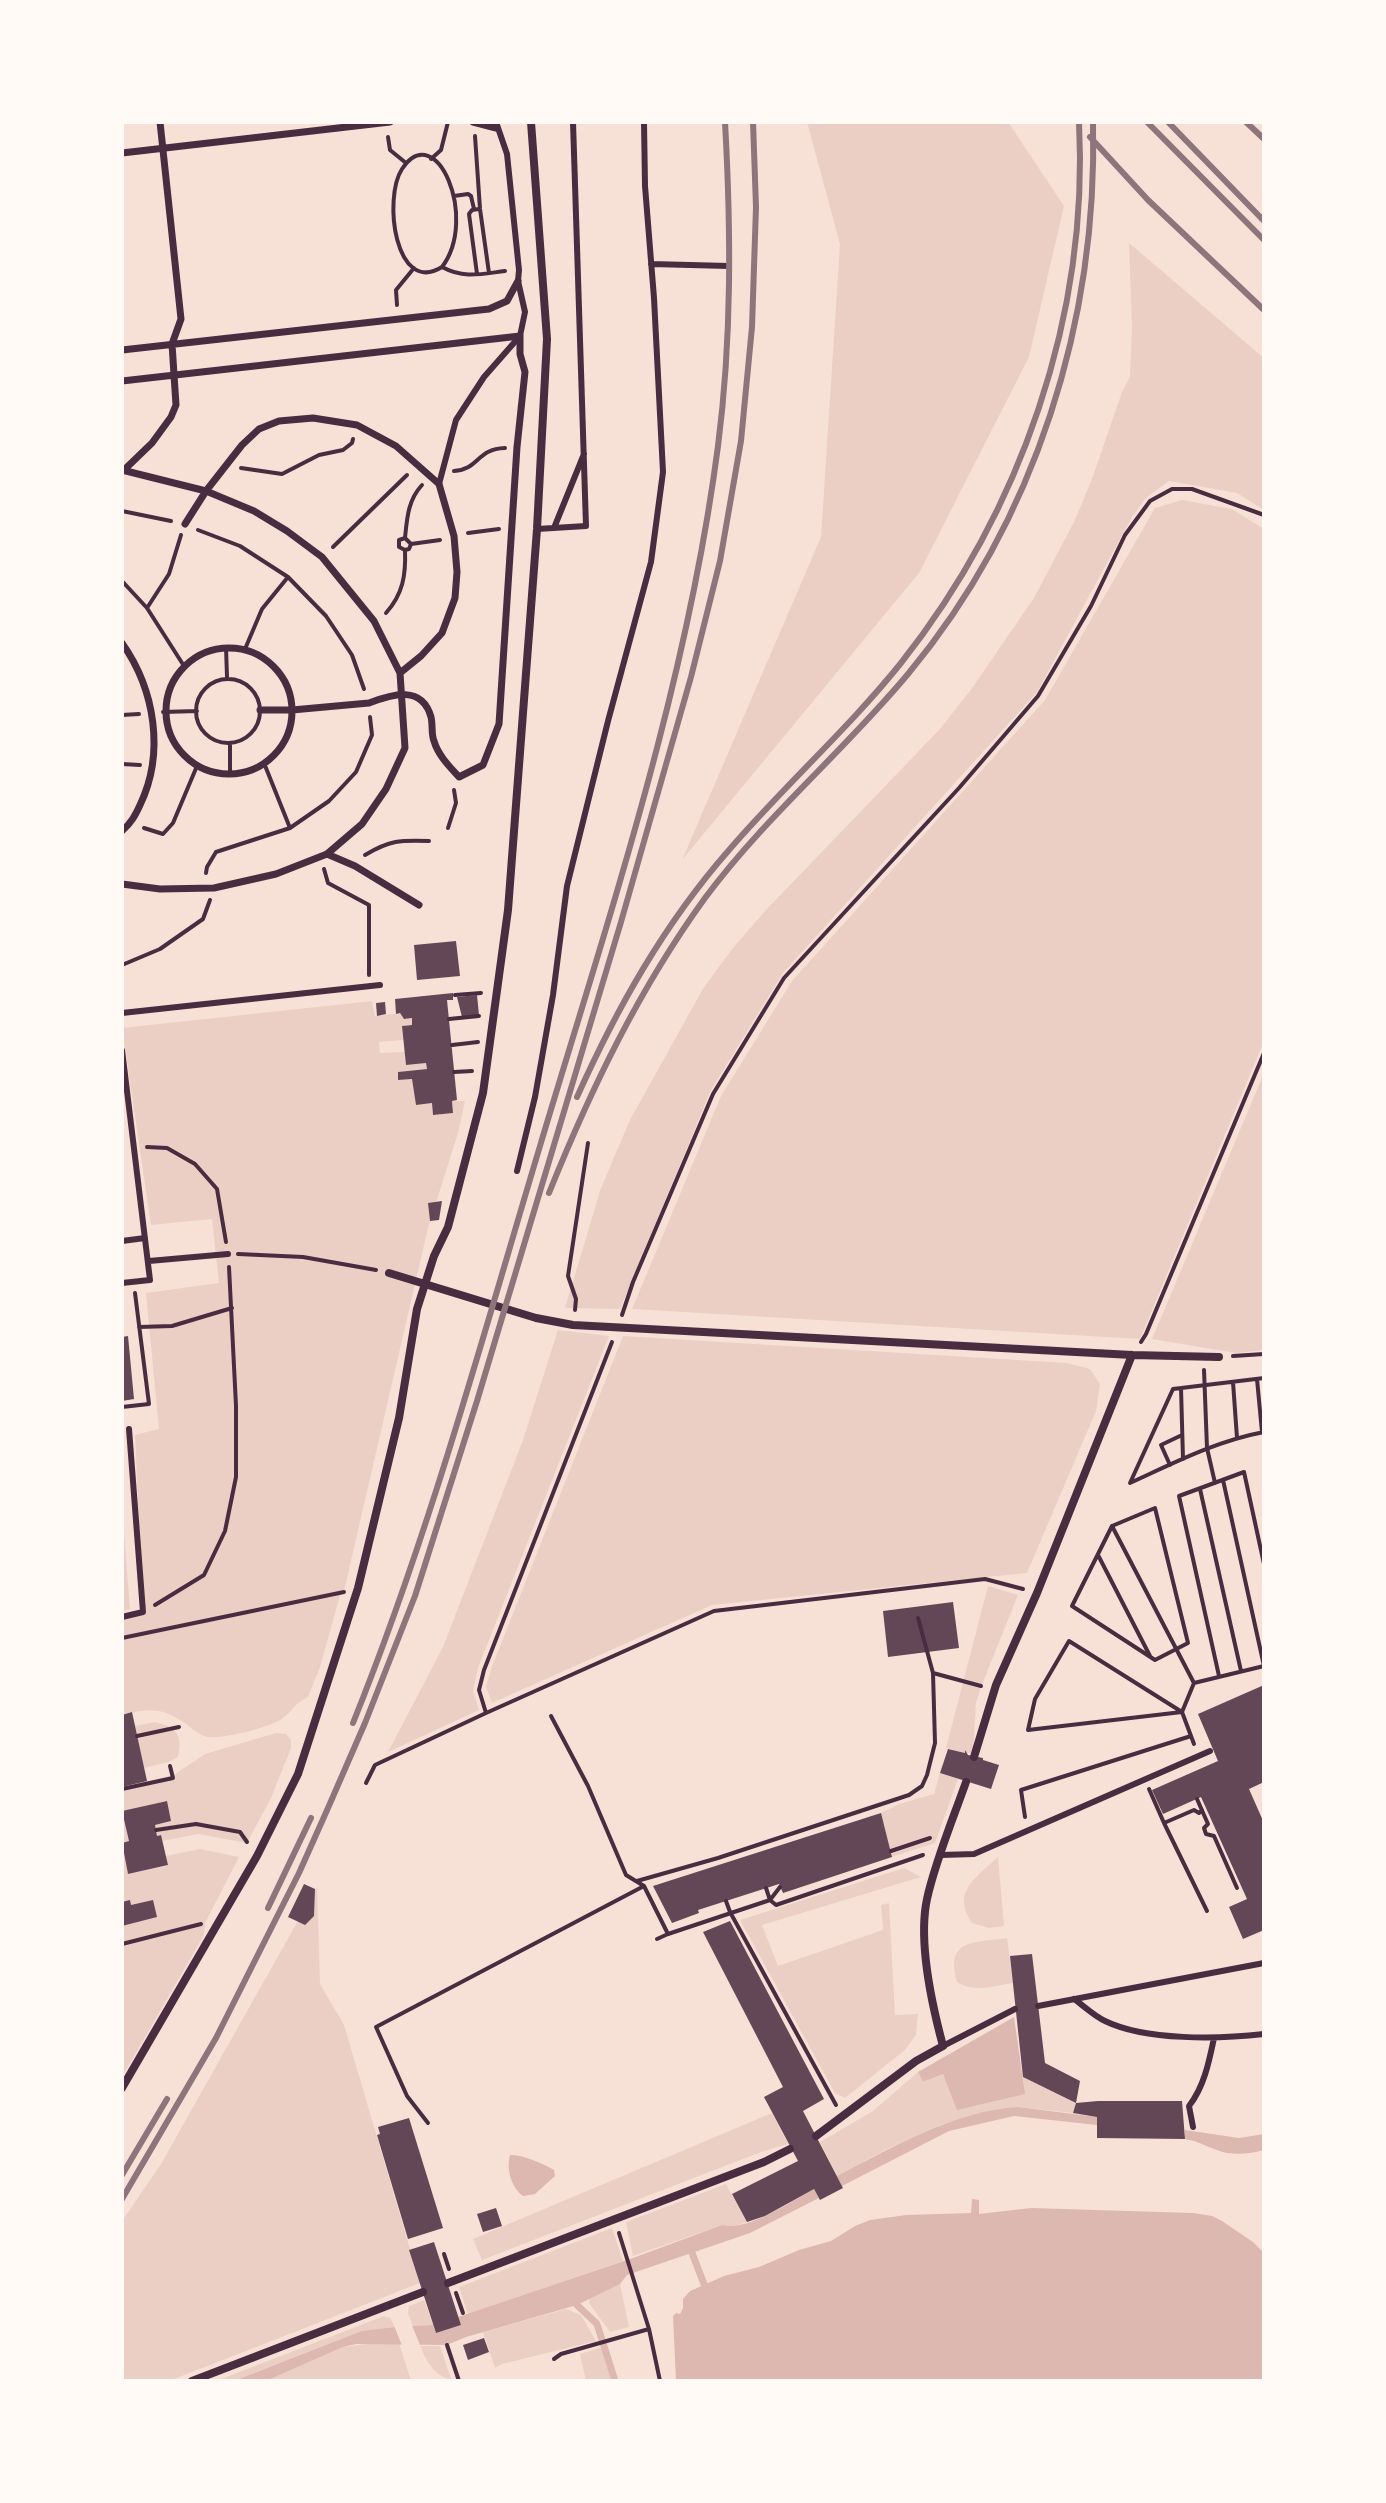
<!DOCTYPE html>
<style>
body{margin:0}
#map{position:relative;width:1386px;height:2503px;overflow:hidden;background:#f7e1d7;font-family:"Titillium Web",sans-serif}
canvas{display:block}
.frame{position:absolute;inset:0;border:124px solid #fffaf5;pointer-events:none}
</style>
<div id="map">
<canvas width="1386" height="2503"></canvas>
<div class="frame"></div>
</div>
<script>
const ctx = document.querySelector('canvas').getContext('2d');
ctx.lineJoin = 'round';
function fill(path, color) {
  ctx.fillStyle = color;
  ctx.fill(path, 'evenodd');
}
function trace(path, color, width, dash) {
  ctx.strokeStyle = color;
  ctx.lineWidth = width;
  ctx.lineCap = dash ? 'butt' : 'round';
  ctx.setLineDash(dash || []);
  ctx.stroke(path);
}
const green = new Path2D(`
 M807 122H1008L1064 206 1029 357 919 573 682 860 821 537 840 244Z
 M1129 243 1264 358V510L1237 493 1169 481 1146 498 1132 517 1037 692 783 973 711 1090 620 1309 565 1308 601 1188 630 1120 704 987 733 948 766 910 939 730 970 691 1034 598 1075 520 1092 479 1122 392 1130 377 1132 326Z
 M1182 500 1232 509 1264 529V1041L1140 1339 632 1309 721 1096 792 981 1045 700 1155 508Z
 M372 1001 375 1016 400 1013 404 1019 412 1018V1025L402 1026 404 1040 379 1042 380 1053 405 1052 406 1065 426 1063 427 1069 398 1072 399 1080 412 1079 416 1105 432 1103 433 1115 453 1113 452 1101H465L458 1133 428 1228 344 1591 341 1592 320 1667 308 1697C294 1703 293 1712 280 1720 267 1728 223 1739 208 1737 200 1736 193 1729 186 1724 162 1707 150 1708 122 1715V1640L301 1602 122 1638V1617L143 1612 135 1435 159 1429 146 1293 219 1283 212 1219 151 1225 122 1028Z
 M1264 1073V1350L1236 1353 1152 1339Z
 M558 1330 609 1336 478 1668 473 1691 479 1710 388 1752 443 1647 523 1440Z
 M623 1336 1067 1363 1090 1369 1100 1384 1096 1411 1027 1573 712 1605 492 1703 486 1687 491 1669Z
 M122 1507 130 1609 122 1611Z
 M988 1586 1018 1595 981 1687 976 1703 973 1753H965L946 1748Z
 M155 1722C176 1727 183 1734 178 1757L169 1762 144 1768 135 1726Z
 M276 1733 286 1734 291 1740V1748L271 1798 247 1843 198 1834 162 1841 161 1835 157 1836 155 1825 171 1821 166 1801 123 1811 129 1841 122 1843V1787L174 1775 205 1754Z
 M940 1773 958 1779 935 1843 892 1857 881 1813 899 1804 934 1794Z
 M122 1846 128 1874 167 1866 166 1856 200 1849 239 1857 205 1923 204 1935 122 2077Z
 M998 1857 1004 1926 989 1928 972 1923C951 1891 976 1878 998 1857Z
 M904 1868 921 1877 762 1925 778 1966 883 1930 881 1905 889 1903 895 2015 918 2014 916 2035 905 2050 845 2098 835 2093 740 1920Z
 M317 1887 320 1984 344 2025 420 2283 169 2381H122V2221L161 2164Z
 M1007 1938 1013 1983C994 1986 974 1993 957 1982 945 1938 975 1943 1007 1938Z
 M918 2072 923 2082 943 2074 1024 2094 1023 2077 1076 2103 1073 2113 1018 2107 996 2110 940 2125 885 2150 837 2176 820 2142 873 2111Z
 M772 2113 788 2144 761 2152 482 2260 473 2239Z
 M726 2184 747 2222 729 2228 722 2225 633 2256 626 2222Z
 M612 2228 623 2261 468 2314 459 2287Z
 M620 2284 629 2327 610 2332 589 2303 590 2298Z
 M424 2300 433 2325 413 2327 408 2313 409 2306Z
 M566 2309 581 2315 596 2341 502 2364 495 2368 483 2332Z
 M384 2316 390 2318 395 2327 362 2332 234 2381H216Z
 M375 2343H399L411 2381H266L343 2347Z
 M420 2346H440L451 2379C434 2377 426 2360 420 2346Z
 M603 2347 611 2381H586L580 2354Z`);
const water = new Path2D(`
 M1014 2017 1025 2094 957 2110 943 2074 923 2082 918 2072Z
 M1018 2107 1097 2117V2125L1014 2116 949 2131 842 2186 837 2176C893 2147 954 2111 1018 2107Z
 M1185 2130 1239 2138 1264 2134V2150C1250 2154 1231 2156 1217 2150 1205 2146 1198 2141 1185 2139Z
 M510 2155C524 2155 542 2163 554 2170L555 2176 535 2194 523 2196C511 2187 506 2169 510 2155Z
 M814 2189 819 2198 750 2233 627 2275 620 2284 577 2305 466 2337 447 2345 356 2344 343 2347 266 2381H234L362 2331 395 2327 433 2325 436 2333 461 2325 458 2317 633 2258 722 2225C748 2232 791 2201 814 2189Z
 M972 2199 979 2200V2214L1031 2208 1193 2213 1212 2216 1222 2221 1253 2242 1264 2253V2381H676L673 2316 676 2313 680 2314 683 2308V2299L690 2291 724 2276 759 2267 799 2250 831 2241 855 2226 870 2220 906 2215 971 2213Z`);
const pier = new Path2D(`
 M393 2323H411L422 2350 403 2348Z`);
const stream = new Path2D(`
 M692 2253 704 2284
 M577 2305 597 2324 615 2381`);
const building = new Path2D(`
 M456 941 460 976 417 980 414 945Z
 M453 993V1000H447L457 1100 452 1101 453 1113 433 1115 432 1103 416 1105 412 1079 398 1080V1072L427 1069 426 1063 406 1065 402 1026 412 1025V1018L404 1019 400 1013 396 1014 395 999Z
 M477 995 479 1015 462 1017 457 997Z
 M385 1002 386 1014 377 1016 376 1003Z
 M442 1201 439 1220 430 1221 428 1203Z
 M128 1336 134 1399 122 1401V1337Z
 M953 1602 959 1648 888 1657 883 1611Z
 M1264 1685V1782L1249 1789 1264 1823V1930L1243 1939 1229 1907 1247 1899 1201 1797 1163 1814 1152 1790 1218 1761 1198 1714Z
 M132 1712 147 1781 122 1787V1715Z
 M948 1749 965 1753V1750L968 1755 983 1758V1760L999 1765 991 1789 940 1773Z
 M167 1801 171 1821 155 1825 157 1836 161 1835 168 1865 128 1874 122 1843 129 1841 122 1811Z
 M881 1813 892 1857 783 1893 779 1884 698 1910 699 1913 672 1923 653 1886Z
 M304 1884 315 1889 314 1916 305 1925 288 1917Z
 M130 1900 131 1905 153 1900 157 1917 122 1926V1902Z
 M730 1921 824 2099 803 2111 843 2188 820 2200 814 2189 765 2216 747 2222 732 2194 798 2161 764 2097 783 2087 703 1932Z
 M1032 1954 1045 2063 1080 2081 1076 2103 1023 2077 1010 1956Z
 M1098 2101H1182L1185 2139 1097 2138V2117L1073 2113 1076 2103Z
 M409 2118 443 2228 408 2239 377 2135 380 2134 378 2127Z
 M496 2208 502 2226 483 2232 477 2214Z
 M434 2242 461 2325 436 2333 409 2250Z
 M484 2338 489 2352 468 2360 463 2345Z`);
const path = new Path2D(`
 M475 136 480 209 489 273
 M388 137 390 150 406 163
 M431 159 441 150 448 122
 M454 196 468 194 471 196 474 209
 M442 267C395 296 383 198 402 169 436 118 479 218 442 267 464 279 481 274 505 271
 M477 274 469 214 472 210 479 209
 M397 305 396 290 414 268
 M241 468 282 474 319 455 343 450 352 443 353 439
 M454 471C480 469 476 449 505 448
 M122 511 171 521
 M198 530 240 546 288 577 326 616 352 655 364 689
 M468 533 499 529
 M411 544 440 540
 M333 547 407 475
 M405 550 399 547V540L405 538
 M122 581 147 608 184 666
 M147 608 169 574 181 535
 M386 613C403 594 406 575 405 550L409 549 411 544 405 538C407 518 408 500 422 485
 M226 647 227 677
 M245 649 262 609 288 577
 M196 711a32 32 0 1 1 64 0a32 32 0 1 1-64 0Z
 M163 712 197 711
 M122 715 139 714
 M230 745V774
 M264 763 290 828
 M122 764 140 765
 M144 828 163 834 173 823 197 766
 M448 828 456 803 454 790
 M365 855C390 840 400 840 429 841
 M324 869 328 883 369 905V975
 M206 873 207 867 216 852 290 828 329 801 356 772 372 735 370 717
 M122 965 160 949 203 919 210 900
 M455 995 481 993
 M449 1019 479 1016
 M452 1045 478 1042
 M454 1072 472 1071
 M147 1147 167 1148 195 1164 217 1189 226 1242
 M238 1254 303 1257 376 1270
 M575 1310 576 1299 568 1276 588 1143
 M622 1315 633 1282 713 1094 784 978 959 788 1038 696 1091 606 1125 535 1150 501 1172 489H1192L1264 515
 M139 1327 172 1326 232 1308
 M612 1342 484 1670 479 1690 486 1713 714 1611 985 1579 1023 1589
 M1141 1342 1146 1334 1264 1053
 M1233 1356 1264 1354
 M1204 1370 1207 1448 1215 1483
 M1264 1378 1173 1389 1130 1483C1174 1463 1216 1441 1264 1432
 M1257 1379 1262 1432
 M1233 1382 1237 1438
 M1181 1388 1183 1459
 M122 1407 149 1404 135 1293
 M1170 1465 1161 1445 1182 1435
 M1223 1480 1264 1666
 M1200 1489 1241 1671
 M1112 1526 1155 1508 1188 1643 1155 1660 1072 1606 1112 1526 1194 1683
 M1098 1555 1150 1656
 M155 1605 204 1575 225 1531 236 1477V1406L229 1267
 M122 1638 344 1592
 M1069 1641 1182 1712 1028 1730 1035 1699Z
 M933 1673 981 1686
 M1219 1676 1179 1496 1244 1472 1264 1564
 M551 1716 588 1786 626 1875 644 1886 668 1934 770 1900 776 1905 923 1855
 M137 1736 179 1727
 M1194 1744 1182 1712 1194 1683 1264 1666
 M366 1783 375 1765 486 1713
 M122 1789 173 1778 170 1766
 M1149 1789 1164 1823 1194 1810 1199 1813 1202 1810
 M1197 1799 1208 1824 1204 1828 1206 1834 1214 1836 1237 1888
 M1025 1817 1021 1790 1191 1736
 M1164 1823 1207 1911
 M156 1830 196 1824 240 1832 247 1842
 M891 1851 930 1838
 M637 1881 718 1858 909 1795 922 1786 927 1775 935 1743 933 1673 918 1618
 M766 1888 770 1900
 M770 1900 780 1887
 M726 1901 730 1912 836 2105
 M657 1939 668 1934
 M122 1944 201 1924
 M428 2123 407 2096 376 2027 644 1886
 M619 2233 649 2329 660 2381
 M444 2254 449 2269
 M456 2293 463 2313
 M447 2345 459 2381
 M554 2359 561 2354 649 2329`);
const service = new Path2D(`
 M651 264 729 266
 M439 484 456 420 484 377 520 336 525 312 518 281 519 270 507 154 496 122
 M554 528 584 454
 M537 529 586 526 573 122
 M122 1013 380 985
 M122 1050 150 1280 122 1283
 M517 1171 535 1097 553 995 567 886 608 721 651 562 663 472 654 298 645 186 644 122
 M122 1241 145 1238
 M149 1261 228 1254
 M122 1617 143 1612 129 1429
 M941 1855 974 1854 1210 1751
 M1074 1999C1084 2006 1094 2016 1105 2021 1146 2041 1219 2039 1264 2034
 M1038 2006 1264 1963
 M943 2046 1015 2009
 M1193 2127 1189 2106C1204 2087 1209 2062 1214 2038`);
const pedestrian = new Path2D(`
 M473 122 496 128
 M122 153 390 122
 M122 350 489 309 507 301 518 281
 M122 381 520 336V354L525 372 517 447 499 724 483 765 459 777C449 766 438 755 434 741 431 734 433 725 431 717 422 685 393 694 369 703L292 710H260
 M122 470 206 491 254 511 287 531 322 557 374 621 400 673 405 748 386 789 362 824 327 854 276 874 214 888 160 889 122 884
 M124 470 152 443 171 417 176 405 172 344 181 319 160 122
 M185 524 206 491 242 445 259 429 279 421 313 418 357 425 396 446 439 484 454 536 457 572 455 598 442 633 421 656 400 673
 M122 643C155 690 165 753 140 805 135 816 131 823 122 831
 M166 711a63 63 0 1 1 126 0a63 63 0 1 1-126 0Z
 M327 854 355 866 419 905`);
const minor = new Path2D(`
 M389 1273 536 1318 573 1325 1132 1355 1219 1357
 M974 1757 996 1685 1037 1593 1132 1355
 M122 2088 257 1856 298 1774 358 1588 399 1418 417 1309 434 1256 448 1227 483 1093 508 910 537 529 547 339 531 122
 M816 2136 916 2061 943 2046C932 2005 918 1941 927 1899 935 1862 953 1819 966 1782
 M448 2283 764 2162 790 2149
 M192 2381 423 2292`);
const rail = new Path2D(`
 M1147 122 1264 240
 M1168 122 1264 221
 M1246 122 1264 139
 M1090 137 1148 200 1264 310
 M577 1097C617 1008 664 924 729 850 784 786 848 729 901 663 1021 511 1089 316 1079 122
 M549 1193C591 1089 639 989 705 898 765 817 844 751 908 674 1036 520 1098 320 1093 122
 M353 1723C429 1535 482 1339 540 1146 609 916 687 685 718 446 732 338 731 230 725 122
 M268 1908 311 1818
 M122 2175 167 2099
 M122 2199 216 2038 299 1873 328 1808 365 1723 415 1596 477 1401 621 922 691 677 720 561 741 441 752 327 756 207 753 122`);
fill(green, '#ebcfc5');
fill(water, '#dcb8b0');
fill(pier, '#f7e1d7');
trace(stream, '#dcb8b0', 7);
fill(building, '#644757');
trace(path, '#4a2c40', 4);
trace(service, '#4a2c40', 6);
trace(pedestrian, '#4a2c40', 7);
trace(minor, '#4a2c40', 8);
trace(rail, '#8f747c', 6);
</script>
